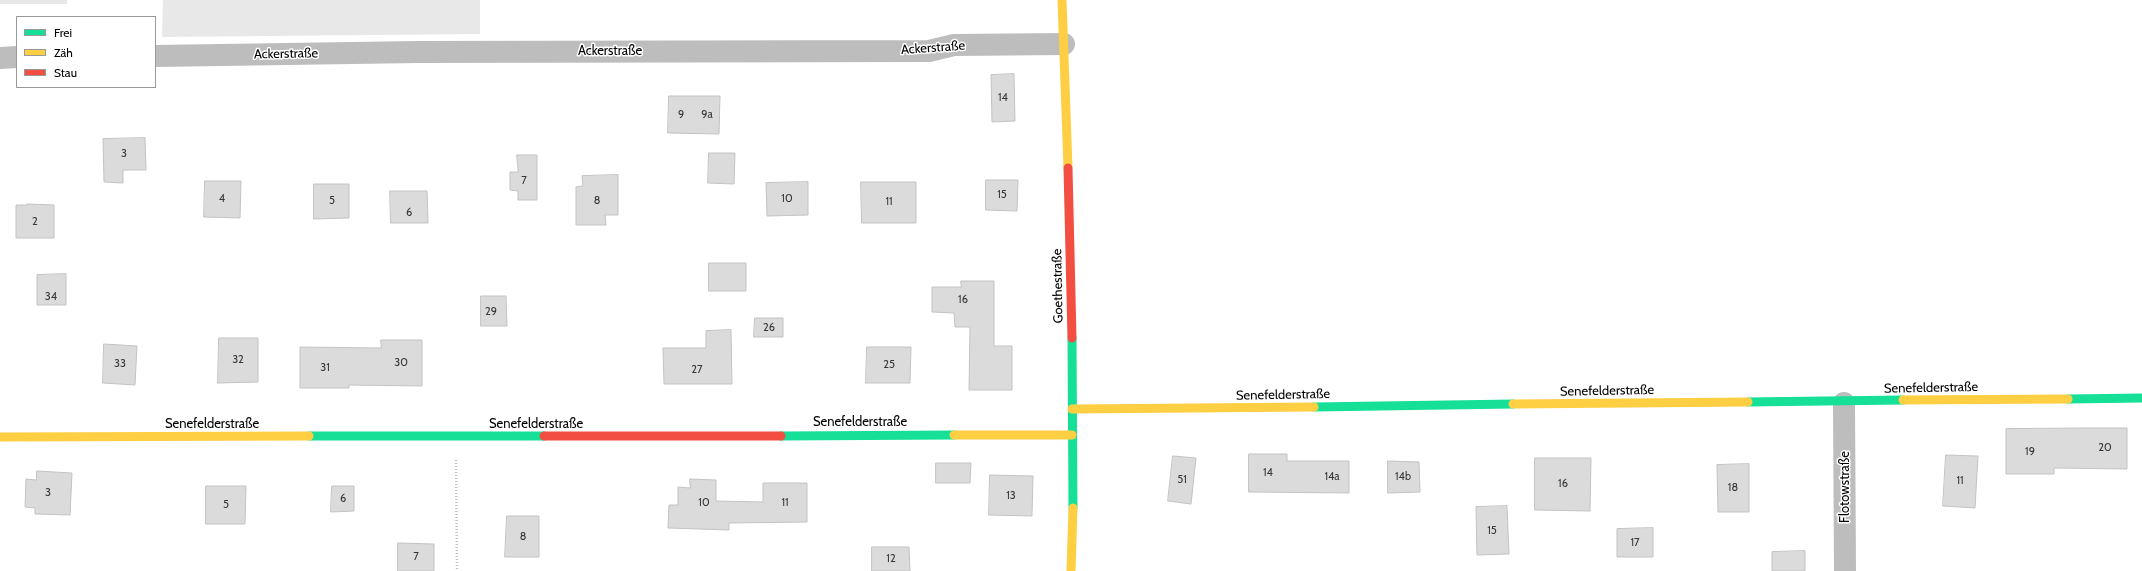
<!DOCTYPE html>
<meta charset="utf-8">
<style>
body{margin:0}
#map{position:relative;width:2142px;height:571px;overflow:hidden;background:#fff;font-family:Cabin,sans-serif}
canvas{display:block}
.legend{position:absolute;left:16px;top:16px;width:140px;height:72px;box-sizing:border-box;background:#fff;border:1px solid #999;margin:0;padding:5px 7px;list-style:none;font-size:12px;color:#000}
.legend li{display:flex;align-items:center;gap:8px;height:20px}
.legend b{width:20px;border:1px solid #999}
</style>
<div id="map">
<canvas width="2142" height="571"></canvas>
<ul class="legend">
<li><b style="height:5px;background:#16e098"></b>Frei</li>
<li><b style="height:5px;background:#ffcf43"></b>Zäh</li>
<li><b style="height:5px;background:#f24e42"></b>Stau</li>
</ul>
</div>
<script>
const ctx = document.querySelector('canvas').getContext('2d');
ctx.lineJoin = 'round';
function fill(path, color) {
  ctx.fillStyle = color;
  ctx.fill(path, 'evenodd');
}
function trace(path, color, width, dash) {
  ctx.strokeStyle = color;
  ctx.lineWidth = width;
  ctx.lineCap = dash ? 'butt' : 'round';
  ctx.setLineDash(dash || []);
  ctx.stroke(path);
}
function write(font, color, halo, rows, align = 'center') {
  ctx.font = font + ' Cabin,sans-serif';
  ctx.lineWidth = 3;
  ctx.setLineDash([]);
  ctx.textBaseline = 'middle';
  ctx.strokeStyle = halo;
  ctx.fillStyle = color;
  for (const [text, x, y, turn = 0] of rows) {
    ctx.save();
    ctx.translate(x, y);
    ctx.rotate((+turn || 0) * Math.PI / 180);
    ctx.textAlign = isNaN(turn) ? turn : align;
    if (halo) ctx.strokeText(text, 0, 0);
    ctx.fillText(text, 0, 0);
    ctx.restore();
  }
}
const green = new Path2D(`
 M0 0H67V4H0Z
 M163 0H480V34L162 37Z`);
const building = new Path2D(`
 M1014 74 1015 121 992 122 991 75Z
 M669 96H720L719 134 668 133Z
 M145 138 146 170H123V183L104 182 103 139Z
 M709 153H735L734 184 708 183Z
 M517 155H537V200H518V191L510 190V172H518Z
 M618 175V215H605L606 225H576V187L583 186 582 176Z
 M986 180H1018L1017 211 986 210Z
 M205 181H241L240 218 204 217Z
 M808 182V215L767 216 766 183Z
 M861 182H916V223H862Z
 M314 184H349V218L314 219Z
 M390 191H427L428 223H391Z
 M27 204 54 205V238H16V205H27Z
 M709 263H746V291H709Z
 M66 274V305H37V275Z
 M961 281H994V346H1012V390H969L970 327H955L954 313 932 312V287H961Z
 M481 296H506L507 326H481Z
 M755 318H783V337H754Z
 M731 330 732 384H664L663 348H706V331Z
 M219 338H258V382L218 383Z
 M381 340H422V386L349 385V388H300V347L381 348Z
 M104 344 137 346 135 385 103 383Z
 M867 347H911L910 383H866Z
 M2083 428H2127V469L2054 468V474H2006V429Z
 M1249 454H1287V461H1349V493L1249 492Z
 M1946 455 1978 456 1975 508 1943 506Z
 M1173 456 1196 458 1191 504 1168 501Z
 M1535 458H1591L1590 511 1535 510Z
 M1388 461 1419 462 1420 492 1388 493Z
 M936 463H971L970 483H936Z
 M1749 464V512H1718L1717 465Z
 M37 471 72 473 70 515 35 514V508L25 507 26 479 36 480Z
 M990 475 1033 476 1032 516 989 515Z
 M690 479 716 480V501L763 502V483H807V522L729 523V530L668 528 669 505H678V487L690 488Z
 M206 486H246L245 524H206Z
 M332 486H354V511L331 512Z
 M1507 506 1509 554 1477 555 1476 507Z
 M507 516H539V557H505Z
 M1653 528V557H1617V529Z
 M398 543 434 544V571H398Z
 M872 547H909L910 571H872Z
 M1805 551V571H1772V552Z`);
const path = new Path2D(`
 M456 460 457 571`);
const street = new Path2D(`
 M155 56 418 52 929 51 954 45 1064 44
 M0 58 17 57
 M1844 403 1845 571`);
const fast = new Path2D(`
 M1072 338 1073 508
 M2068 399 2142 398
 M1748 402 1903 400
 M1314 407 1513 404
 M309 436H544
 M781 436 954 435`);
const slow = new Path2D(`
 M1062 0 1068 168
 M1903 400 2068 399
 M1513 404 1748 402
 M1072 409 1314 407
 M954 435H1072
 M0 437 309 436
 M1071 571 1073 508`);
const jam = new Path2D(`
 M1068 168 1072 338
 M544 436H781`);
const numberNames = [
 ["14",1003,98],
 ["9",681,115],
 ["9a",707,115],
 ["3",124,154],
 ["7",524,181],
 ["15",1002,195],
 ["4",222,199],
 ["10",787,199],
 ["5",332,201],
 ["8",597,201],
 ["11",889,202],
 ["6",409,213],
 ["2",35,222],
 ["34",51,297],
 ["16",963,300],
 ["29",491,312],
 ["26",769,328],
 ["32",238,360],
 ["30",401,363],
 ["33",120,364],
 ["25",889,365],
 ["31",325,368],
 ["27",697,370],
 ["20",2105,448],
 ["19",2030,452],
 ["14",1268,473],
 ["14a",1332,477],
 ["14b",1403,477],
 ["51",1182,480],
 ["11",1960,481],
 ["16",1563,484],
 ["18",1733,488],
 ["3",48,493],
 ["13",1011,496],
 ["6",343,499],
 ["10",704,503],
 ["11",785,503],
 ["5",226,505],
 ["15",1492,531],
 ["8",523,537],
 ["17",1635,543],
 ["7",416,557],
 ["12",891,559]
];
const streetNames = [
 ["Ackerstraße",933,48,-4],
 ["Ackerstraße",610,51],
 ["Ackerstraße",286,54,-1],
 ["Goethestraße",1058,286,-91],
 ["Senefelderstraße",1931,388,-1],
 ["Senefelderstraße",1607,391,-1],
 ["Senefelderstraße",1283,395,-1],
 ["Senefelderstraße",860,422],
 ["Senefelderstraße",212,424],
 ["Senefelderstraße",536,424],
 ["Flotowstraße",1845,487,-90]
];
fill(green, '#e8e8e8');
fill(building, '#dbdbdb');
trace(building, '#c3c3c3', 1);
trace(path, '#c2c2c2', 2.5, [1, 2]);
trace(street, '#bdbdbd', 22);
trace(fast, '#16e098', 9);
trace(slow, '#ffcf43', 9);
trace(jam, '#f24e42', 9);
write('11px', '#373737', null, numberNames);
write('13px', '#000', '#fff', streetNames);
</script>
